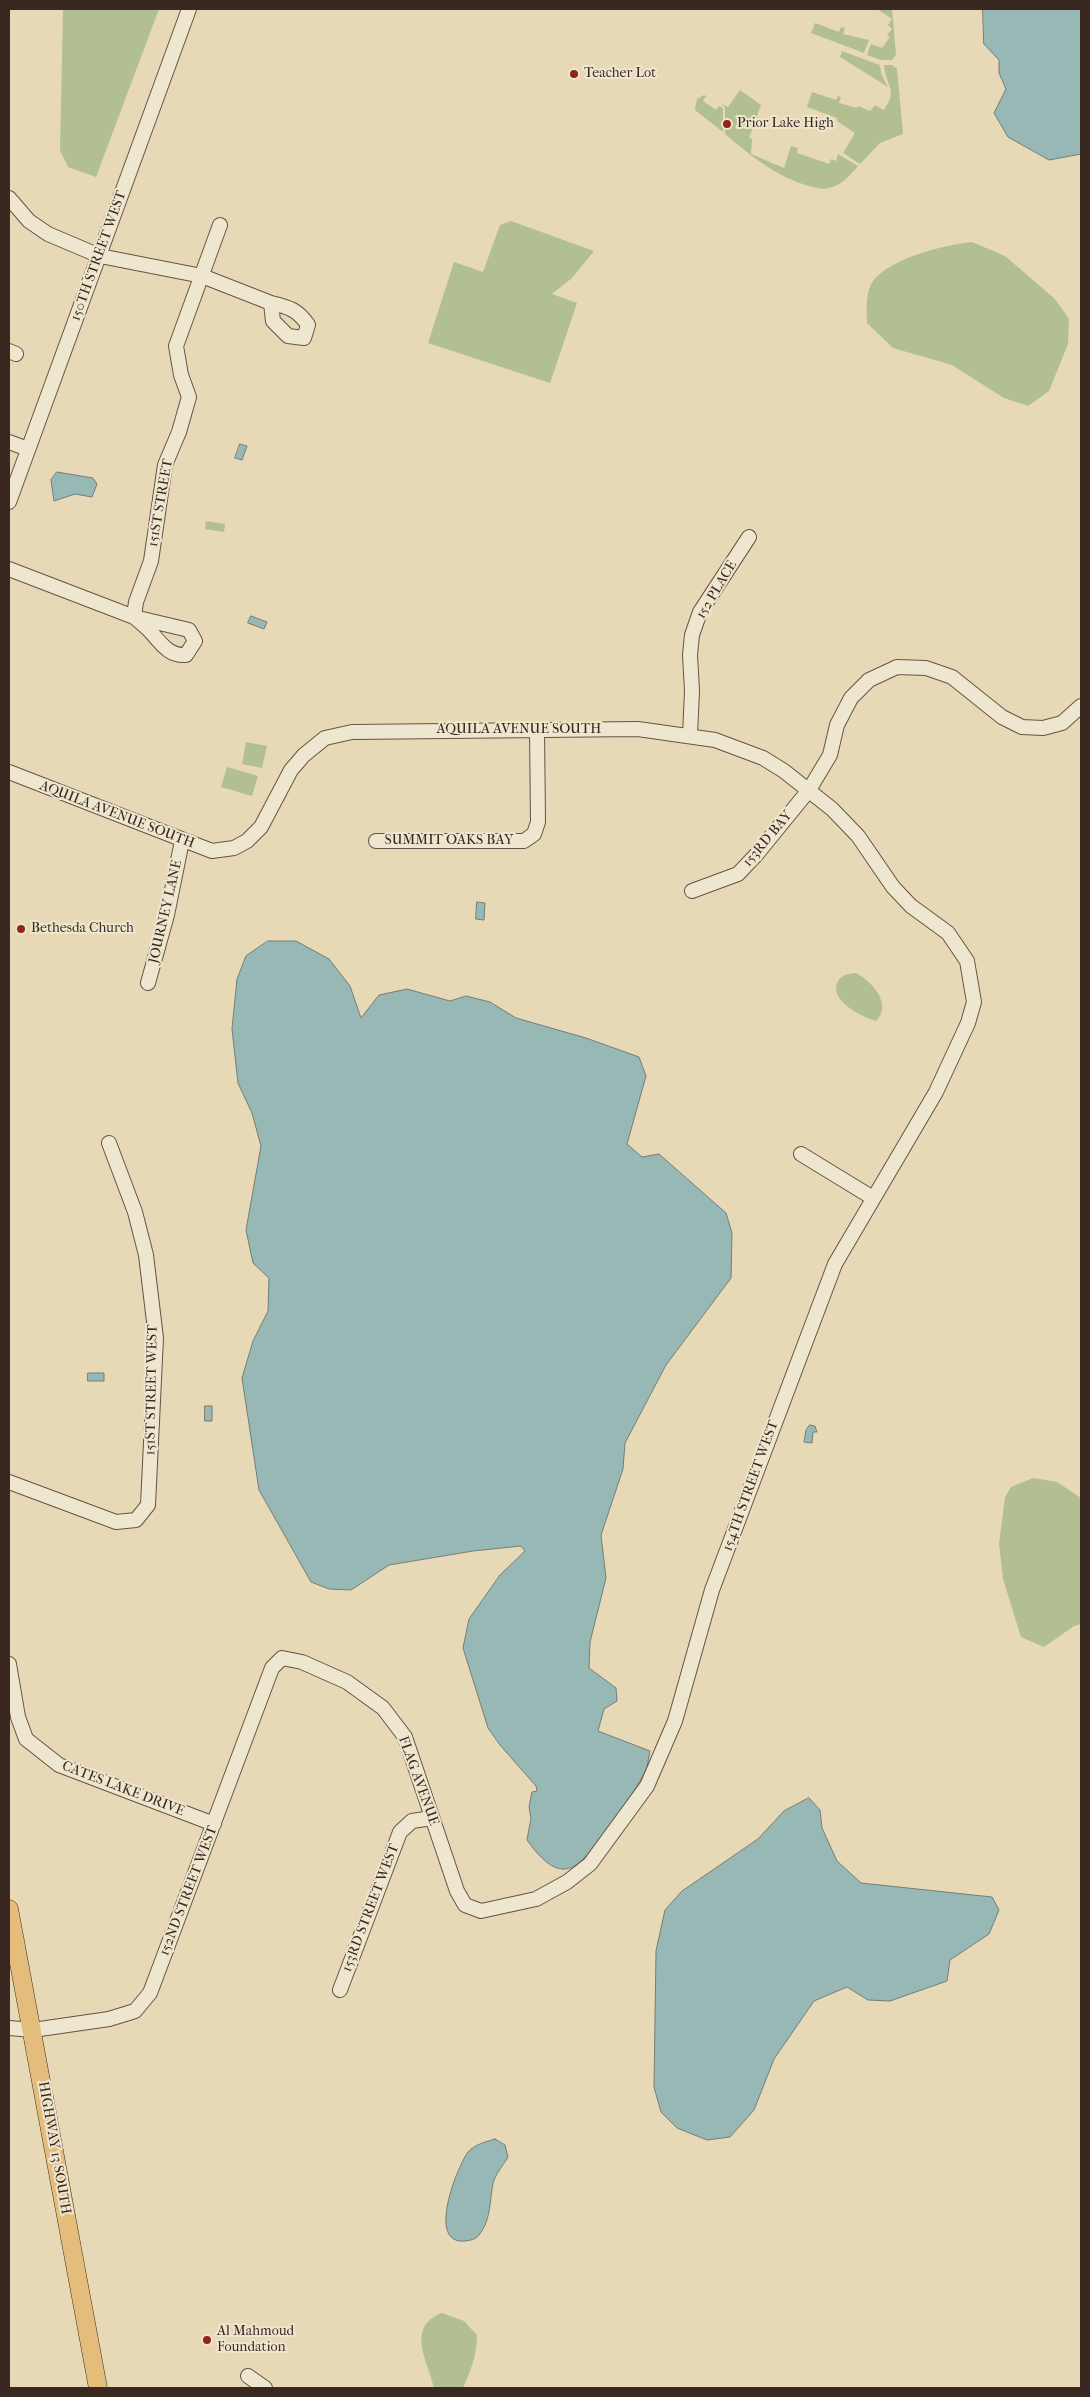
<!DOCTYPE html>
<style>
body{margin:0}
#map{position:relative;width:1090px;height:2397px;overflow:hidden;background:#e7d8b6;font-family:"IM FELL French Canon",serif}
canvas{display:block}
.frame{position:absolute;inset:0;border:10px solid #392820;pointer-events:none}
</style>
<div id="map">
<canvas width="1090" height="2397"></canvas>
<div class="frame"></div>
</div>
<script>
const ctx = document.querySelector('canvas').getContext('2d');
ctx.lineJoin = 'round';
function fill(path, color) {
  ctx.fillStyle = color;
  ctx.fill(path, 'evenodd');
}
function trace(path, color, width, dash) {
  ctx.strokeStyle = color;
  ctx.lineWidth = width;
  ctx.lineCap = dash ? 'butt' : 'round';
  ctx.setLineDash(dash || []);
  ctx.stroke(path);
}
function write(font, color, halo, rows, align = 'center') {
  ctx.font = font + ' "IM FELL French Canon",serif';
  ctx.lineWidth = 4;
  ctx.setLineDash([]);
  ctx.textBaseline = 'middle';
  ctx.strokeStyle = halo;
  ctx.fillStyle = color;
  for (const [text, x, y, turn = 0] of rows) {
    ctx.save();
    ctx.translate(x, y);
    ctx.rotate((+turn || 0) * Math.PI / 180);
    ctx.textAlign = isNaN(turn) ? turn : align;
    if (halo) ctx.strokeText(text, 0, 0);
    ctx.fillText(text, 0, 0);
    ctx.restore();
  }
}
const green = new Path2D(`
 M63 9H159L96 177 68 167 60 150Z
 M877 9H892L896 55 892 60H881L867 55 871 44 882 48 890 37 887 35 892 29 888 25 892 19Z
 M815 23 839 32 841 27 845 28 843 34 869 40 864 53 811 33Z
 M842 51 880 65 881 73 888 87 840 57Z
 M884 65H892L897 69 903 134 880 143 860 164 843 153 855 133 837 121V118L807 107 812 92 836 100 838 96 841 97 839 103 857 108 858 106 870 111 875 105 884 110C899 88 885 86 884 65Z
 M740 90 761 105 749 138 752 139 751 154 784 168 791 146 798 148 797 153 829 164 831 159 836 161 838 154 858 166C848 178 839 188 822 189 781 181 756 160 725 134V107L720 103 728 107Z
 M704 95 706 96 703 101 716 110 719 106 723 108V132L695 110 697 99Z
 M511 221 594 251 572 278 552 294 577 303 550 383 428 343 454 262 483 272 500 225Z
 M972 242 1005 256 1055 299 1069 319 1068 344 1049 391 1028 406 1004 398 952 365 893 348 867 323C867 310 865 292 873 281 891 258 944 245 972 242Z
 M206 521 225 524 224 532 205 529Z
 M246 742 267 746 262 768 242 764Z
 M227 767 258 776 252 796 221 787Z
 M856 973C872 981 893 1005 876 1021 862 1017 830 1001 837 983 842 974 847 974 856 973Z
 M1033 1478 1057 1482 1081 1498V1624L1074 1626 1044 1647 1021 1637 1003 1579 999 1544 1005 1497 1011 1487Z
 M442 2313 464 2321 477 2335C477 2355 471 2370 463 2388H434C428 2361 405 2327 442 2313Z`);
const water = new Path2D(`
 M983 9H1081V154L1049 160 1008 137 994 113 1006 89 999 73V60L984 44Z
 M240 444 247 446 242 460 235 458Z
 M57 472 93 478 97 484 92 497 75 494 54 501 51 480Z
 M251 616 267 622 264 629 248 623Z
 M477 902 485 903 484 920 476 919Z
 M268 941H296L329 959 350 986 361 1018 379 995 407 989 450 1001 466 996 490 1002 516 1018 586 1038 639 1057 646 1076 627 1144 642 1157 659 1154 726 1213 732 1233 731 1278 666 1365 625 1443 623 1469 601 1535 606 1578 590 1642 589 1668 616 1688 617 1701 604 1709 598 1731 650 1751C649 1756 648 1762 647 1767 640 1786 598 1844 583 1859 578 1864 570 1870 562 1869 548 1868 535 1851 527 1840L531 1818 529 1807 532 1792 537 1791 536 1786 500 1745 488 1728 463 1648 469 1619 500 1575 525 1551 521 1546 473 1551 389 1565 351 1590 329 1589 311 1582 259 1490 242 1378 253 1341 268 1311 269 1278 253 1263 246 1230 261 1146 252 1113 238 1083 232 1029 237 979 246 956Z
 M88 1373H104V1381H88Z
 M205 1406H212V1421H205Z
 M810 1425 815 1426 817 1432H813L812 1443 804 1442 806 1430Z
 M809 1798 820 1810 822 1828 837 1861 861 1883 992 1897 999 1910 989 1934 950 1960 947 1981 890 2001 868 2000 847 1987 814 2001 774 2059 754 2110 730 2137 707 2140 677 2128 661 2112 654 2087 656 1951 665 1910 682 1891 758 1839 784 1811Z
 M495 2139 505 2145 508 2157C504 2164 497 2172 494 2180 489 2198 492 2219 479 2235 475 2240 471 2240 465 2241 426 2245 457 2167 468 2152 475 2144 486 2142 495 2139Z`);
const minor = new Path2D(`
 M9 198 29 221 48 234 100 256 202 276 271 303 273 321 288 336 304 338 308 325C298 310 289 307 271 303
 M9 351 16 354
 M9 442 28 449
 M9 502 189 9
 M9 569 134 617 189 630 195 641 186 655C168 656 161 643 150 631 145 626 139 621 134 617
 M134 617 136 602 151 561 165 465 179 432 189 397 181 375 176 346 220 225
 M690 735 692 691 690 655 692 635 700 612 749 537
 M9 772 212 851 234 848 247 841 261 827 291 770 304 755 325 738 352 732 638 729 715 740 763 758 784 771 832 809 858 836 893 887 911 906 948 933 967 961 974 1002 968 1023 936 1092 835 1264 712 1590 675 1721 647 1786 590 1864 567 1882 536 1899 481 1911 465 1905 457 1891 405 1737 383 1708 347 1682 302 1662 282 1658 272 1668 150 1993 135 2011 109 2019 33 2030 9 2028
 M376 841H524L534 834 538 822 537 729
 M692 891 738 874 756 855 809 790 830 755 837 725 851 698 869 680 897 667 926 668 952 677 1002 717 1022 727 1043 728 1062 723 1081 706
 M148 983 167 915 182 841
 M801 1154 873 1198
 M9 1482 116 1522 136 1520 148 1505 156 1338 146 1255 135 1212 109 1143
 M9 1664 18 1717 26 1739 59 1765 214 1824
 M340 1990 400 1832 412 1821 432 1818
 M248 2376 265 2388`);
const major = new Path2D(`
 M9 1909 98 2388`);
const markers = [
 [574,74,5,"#8f2418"],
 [727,124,5,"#8f2418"],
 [21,929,5,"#8f2418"],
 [207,2340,5,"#8f2418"]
];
const poiNames = [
 ["Teacher Lot",584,74],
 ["Prior Lake High",737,124],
 ["Bethesda Church",31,929],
 ["Al Mahmoud",217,2332],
 ["Foundation",217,2348]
];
const streetNames = [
 ["150TH STREET WEST",99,256,-70],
 ["151ST STREET",161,503,-80],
 ["152 PLACE",717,590,-59],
 ["AQUILA AVENUE SOUTH",519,730],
 ["AQUILA AVENUE SOUTH",117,815,21],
 ["153RD BAY",768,839,-50],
 ["SUMMIT OAKS BAY",449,841],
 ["JOURNEY LANE",166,912,-77],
 ["151ST STREET WEST",152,1390,-89],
 ["154TH STREET WEST",751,1486,-70],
 ["FLAG AVENUE",418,1781,70],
 ["CATES LAKE DRIVE",123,1789,21],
 ["152ND STREET WEST",189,1891,-69],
 ["153RD STREET WEST",371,1908,-69],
 ["HIGHWAY 13 SOUTH",54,2148,80]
];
fill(green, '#b2bf91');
fill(water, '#98b8b5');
trace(water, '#727e79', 1);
trace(minor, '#645446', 16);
trace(major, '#392820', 19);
trace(minor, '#efe6d0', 14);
trace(major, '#e4bc7b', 18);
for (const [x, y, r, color] of markers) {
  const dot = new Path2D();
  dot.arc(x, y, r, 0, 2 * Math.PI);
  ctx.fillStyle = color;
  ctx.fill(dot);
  trace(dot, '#efe6d0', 2);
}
write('14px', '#392820', '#efe6d0', poiNames, 'left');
write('14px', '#392820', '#efe6d0', streetNames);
</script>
